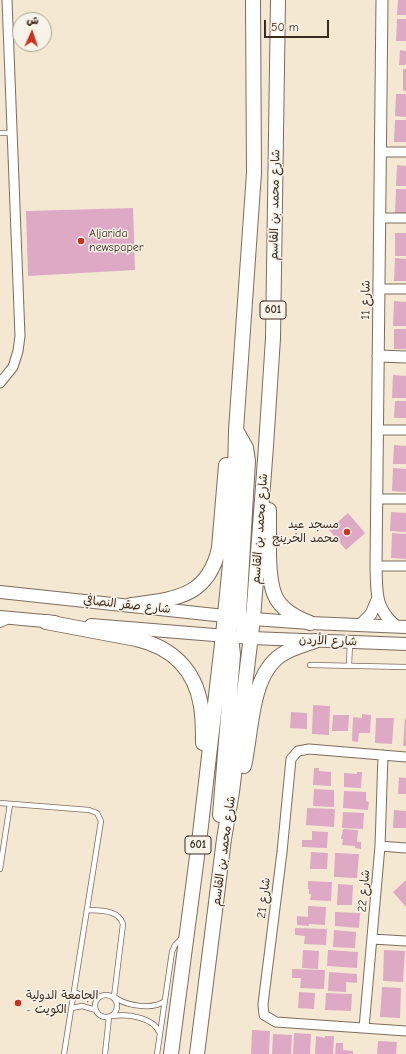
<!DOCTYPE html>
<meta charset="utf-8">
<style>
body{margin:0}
#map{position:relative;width:406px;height:1054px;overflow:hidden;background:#f5e8d3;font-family:"Comic Neue","Playpen Sans Arabic",sans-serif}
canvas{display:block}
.north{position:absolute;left:12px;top:12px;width:40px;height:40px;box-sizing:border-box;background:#f7f3e8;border:1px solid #aca397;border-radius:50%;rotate:3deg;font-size:11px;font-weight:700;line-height:16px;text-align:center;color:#3b2a1e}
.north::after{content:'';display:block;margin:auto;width:14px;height:18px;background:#c8321e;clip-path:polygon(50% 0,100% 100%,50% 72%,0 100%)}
.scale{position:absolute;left:264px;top:20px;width:65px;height:18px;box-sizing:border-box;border:2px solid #3b2a1e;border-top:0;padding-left:5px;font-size:12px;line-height:14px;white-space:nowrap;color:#3b2a1e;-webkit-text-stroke:3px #f7f3e8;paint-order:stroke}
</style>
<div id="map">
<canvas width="406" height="1054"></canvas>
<div class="north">ش</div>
<div class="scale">50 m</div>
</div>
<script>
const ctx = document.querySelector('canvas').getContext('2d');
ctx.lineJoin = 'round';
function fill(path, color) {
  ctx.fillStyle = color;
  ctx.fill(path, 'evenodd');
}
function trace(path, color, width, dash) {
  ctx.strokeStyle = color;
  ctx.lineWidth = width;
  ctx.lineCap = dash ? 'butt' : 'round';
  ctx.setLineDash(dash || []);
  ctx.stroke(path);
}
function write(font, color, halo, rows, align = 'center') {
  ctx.font = font + ' "Comic Neue","Playpen Sans Arabic",sans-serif';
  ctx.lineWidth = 3;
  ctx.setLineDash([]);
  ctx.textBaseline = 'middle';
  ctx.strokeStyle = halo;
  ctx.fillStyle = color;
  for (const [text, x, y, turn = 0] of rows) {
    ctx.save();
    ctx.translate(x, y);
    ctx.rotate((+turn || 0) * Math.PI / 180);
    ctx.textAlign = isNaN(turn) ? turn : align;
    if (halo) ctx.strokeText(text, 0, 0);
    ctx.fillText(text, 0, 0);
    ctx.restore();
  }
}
const building = new Path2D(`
 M398 0H406V15H397Z
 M397 19H406V41H396Z
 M400 50 406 51V65H399Z
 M403 69H406V91L403 90Z
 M396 94H406V117L395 116Z
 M395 120H406V142H394Z
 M397 165 406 166V186H396Z
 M396 189H406V213H395Z
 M133 208 135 270 28 276 26 211Z
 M395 233H406V256H395Z
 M395 258 406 259V281H394Z
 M394 301 406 302V326H393Z
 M394 329H406V349H394Z
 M393 375 406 376V398H392Z
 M395 401H406V418H394Z
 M394 445 406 446V464H393Z
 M393 468 406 469V492L392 491Z
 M391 512 406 513V532L390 531Z
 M348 513 365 533 346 550 329 530Z
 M392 533 406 534V559L391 558Z
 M313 705 330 706 329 735 312 734Z
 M291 712 307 713V729L290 728Z
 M362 714 371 715 370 733H359L358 742 352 741 353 717 362 718Z
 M333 715H349L348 731H332Z
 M376 718H394L392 744 375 743Z
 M405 718 406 719V746H403Z
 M314 768H319V771L331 772V786L313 785Z
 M357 772H362L361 788 344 787V773L357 774Z
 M399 777 406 778V794H398Z
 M314 789 334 790V807L313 806Z
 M344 791 366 792V801L369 802 368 810 343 808Z
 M307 808 335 809 334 827 306 825Z
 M394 810 406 811V828H393Z
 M343 812 364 813 363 829 342 828Z
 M343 829 358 830 357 842H361V849L355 848V846L342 845 343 839H341Z
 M312 831 328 832 327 848 302 847V840H312Z
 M311 852 328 853 327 869H310Z
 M335 853 359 854 357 878 334 877Z
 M406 880V907L393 892Z
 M308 881 332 882 331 901 310 900 311 894H309V889H308Z
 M338 884 353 885 352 905H337Z
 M308 906 326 907 325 925 309 924V926L297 925V916L308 917Z
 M335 912 360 913 359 928 335 926Z
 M295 928 327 929 326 945 304 944 305 936 295 935Z
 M334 930 356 932 355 948 333 947Z
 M303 950 319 951 318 969 302 968Z
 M328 950 358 952 357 968 327 966Z
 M384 950 405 951 403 982 383 981Z
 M292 969 325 970 324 989 300 988 301 978H292Z
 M329 972 357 974V983L346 982V992L328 991Z
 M382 987 401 988 400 1018 380 1017Z
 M299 992 315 993 314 1009 298 1008Z
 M326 993 352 994 351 1011 325 1010Z
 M252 1030 270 1031 269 1054H251Z
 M294 1033 311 1034 310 1054H293Z
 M273 1034 292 1035 291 1054H272Z
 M316 1036 325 1038V1036H334L333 1054H315Z
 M378 1041 397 1042 396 1054H377Z
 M336 1043H343V1050L353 1051V1054H335Z`);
const service = new Path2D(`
 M0 133H12
 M0 625 9 621
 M310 665 406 667
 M349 665 350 642
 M0 803 89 810 97 813 101 821 64 1054
 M0 869 10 804
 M87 910C100 911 118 909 123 924L114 997
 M74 992 84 996H100
 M95 1006a11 11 0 1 1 22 0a11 11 0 1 1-22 0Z
 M116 998C127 1006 153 1010 165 1001
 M72 1008 82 1006 96 1010
 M113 1016C127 1014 153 1017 159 1032
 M105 1054 109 1017
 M157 1054 172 952 175 945 183 937`);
const minor = new Path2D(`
 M380 152H406
 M379 218H406
 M379 289H406
 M0 383 13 367 18 351 20 336 7 0
 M377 430H406
 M377 499H406
 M376 566H406
 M406 757 309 749 298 751 291 759 282 852 263 1004 264 1015 276 1022 406 1031
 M380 846 406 848
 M372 939 406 941
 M364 1028 380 846 383 755`);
const tertiary = new Path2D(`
 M382 0 376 566C377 591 374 608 396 626
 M378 356 406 357
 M360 625 371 614 377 600`);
const secondary = new Path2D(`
 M0 592 253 619 310 623 406 627
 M0 617 55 622
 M91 625 251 638 406 644`);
const primary = new Path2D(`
 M236 430 246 448 248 461 239 613C240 623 243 630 251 638
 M269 510C269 525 269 541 269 556 270 594 274 609 310 623
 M131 605C174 599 208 598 219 548L226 465
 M46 622 136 639C171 647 195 669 201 706 203 718 203 731 203 743
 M244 766C252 732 250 676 281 655 291 648 304 645 315 641
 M220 815 233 655 231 636 227 623
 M171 1054 200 834 223 635 234 523 236 430 254 173 253 0
 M197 1054 224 839 232 792 253 619 266 446 273 338 278 0`);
const markers = [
 [81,241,4,"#c8321e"],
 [347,532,4,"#c8321e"],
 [18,1003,4,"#c8321e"]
];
const shields = [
 [273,310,26],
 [198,845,26]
];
const shieldNames = [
 ["601",273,310],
 ["601",198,845]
];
const streetNames = [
 ["شارع محمد بن القاسم",275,205,-89],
 ["شارع 11",366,300,-89],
 ["شارع محمد بن القاسم",260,529,-86],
 ["شارع صقر النصافي",127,605,6],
 ["شارع الأردن",328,641,2],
 ["شارع محمد بن القاسم",224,851,-82],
 ["شارع 22",364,891,-85],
 ["شارع 21",264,898,-83]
];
const poiNames = [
 ["Aljarida",89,234],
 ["newspaper",89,248],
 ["مسجد عيد",339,525,"right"],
 ["محمد الخرينج",339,539,"right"],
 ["الجامعة الدولية",26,996],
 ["- الكويت",26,1010]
];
fill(building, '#dea9c5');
trace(service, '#7c6c5d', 6);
trace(minor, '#7c6c5d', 11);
trace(tertiary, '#7c6c5d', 13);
trace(secondary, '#7c6c5d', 14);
trace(primary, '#7c6c5d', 16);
trace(service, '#fff', 4.5);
trace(minor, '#fff', 9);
trace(tertiary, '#fff', 11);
trace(secondary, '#fff', 12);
trace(primary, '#fff', 14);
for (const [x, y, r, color] of markers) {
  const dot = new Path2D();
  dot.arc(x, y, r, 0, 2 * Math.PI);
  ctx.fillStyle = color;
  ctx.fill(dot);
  trace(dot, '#f7f3e8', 1.5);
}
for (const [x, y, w] of shields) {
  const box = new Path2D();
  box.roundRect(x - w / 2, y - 9, w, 18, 3);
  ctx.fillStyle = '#f7f3e8';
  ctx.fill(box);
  trace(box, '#3b2a1e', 1);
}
write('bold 11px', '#3b2a1e', null, shieldNames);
write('12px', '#3b2a1e', '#f7f3e8', streetNames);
write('12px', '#3b2a1e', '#f7f3e8', poiNames, 'left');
</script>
